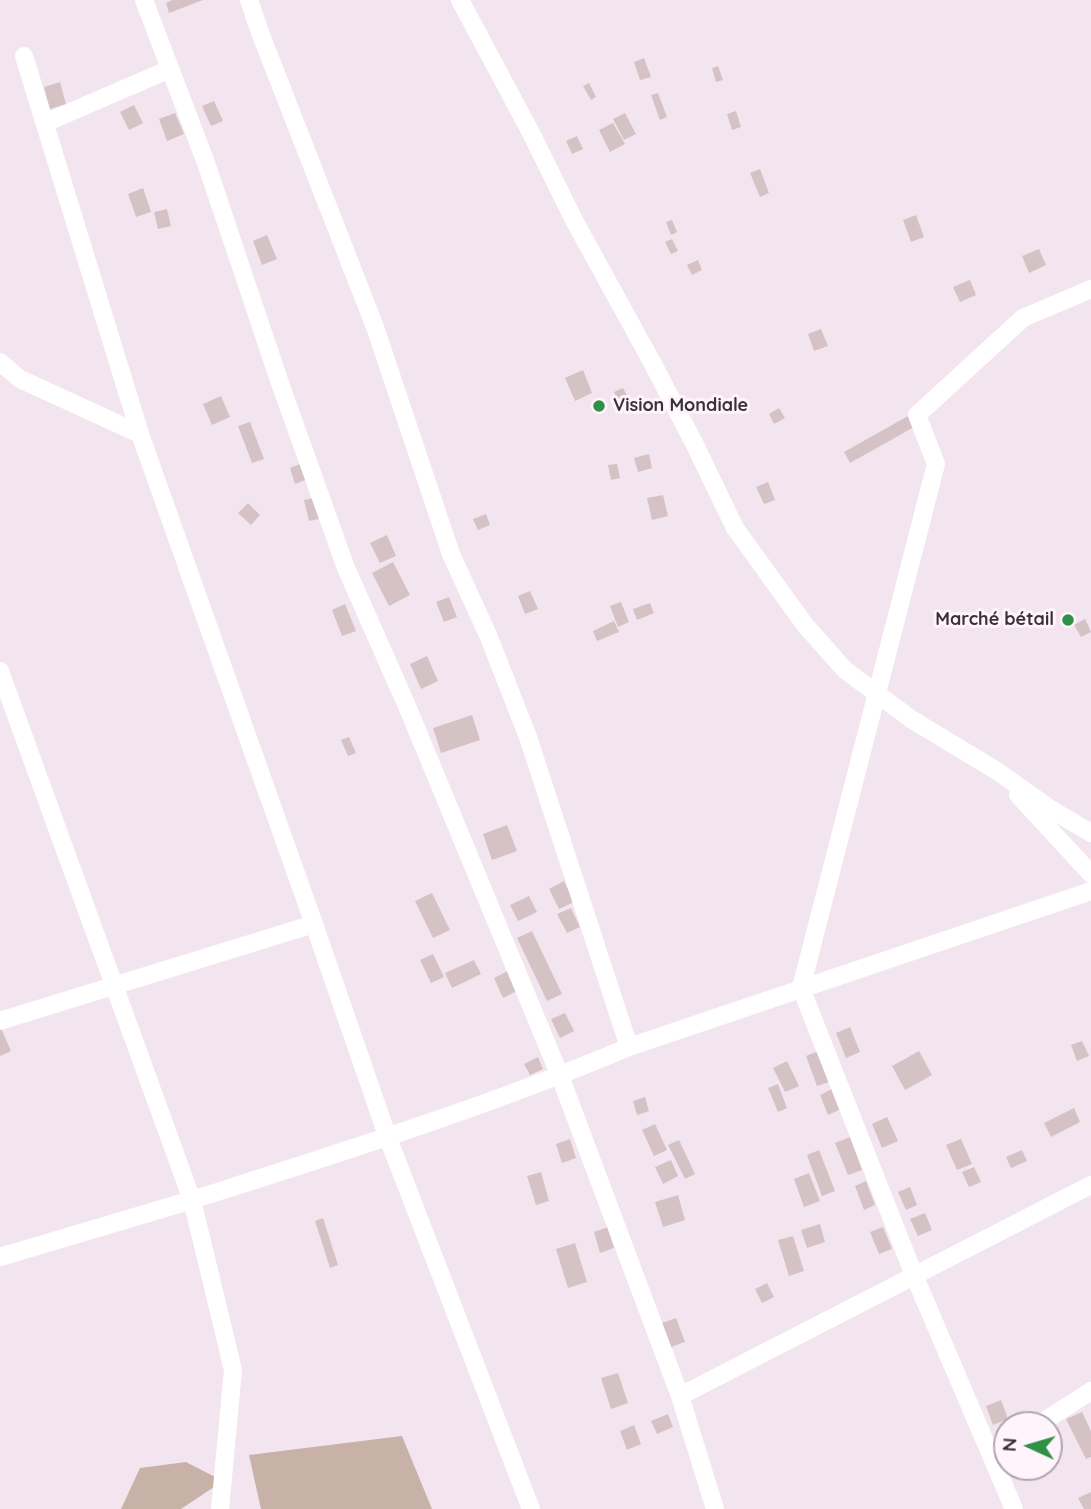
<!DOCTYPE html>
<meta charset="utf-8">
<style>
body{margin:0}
#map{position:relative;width:1091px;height:1509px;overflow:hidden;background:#f3e5f0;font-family:Quicksand,sans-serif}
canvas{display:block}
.north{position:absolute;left:993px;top:1411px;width:70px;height:70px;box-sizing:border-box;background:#fff3fc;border:2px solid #afa6ad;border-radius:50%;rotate:274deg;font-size:19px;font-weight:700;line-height:28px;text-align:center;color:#383236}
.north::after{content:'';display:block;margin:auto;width:24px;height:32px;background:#2e9145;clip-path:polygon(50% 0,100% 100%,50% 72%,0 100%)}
</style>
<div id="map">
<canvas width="1091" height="1509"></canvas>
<div class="north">N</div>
</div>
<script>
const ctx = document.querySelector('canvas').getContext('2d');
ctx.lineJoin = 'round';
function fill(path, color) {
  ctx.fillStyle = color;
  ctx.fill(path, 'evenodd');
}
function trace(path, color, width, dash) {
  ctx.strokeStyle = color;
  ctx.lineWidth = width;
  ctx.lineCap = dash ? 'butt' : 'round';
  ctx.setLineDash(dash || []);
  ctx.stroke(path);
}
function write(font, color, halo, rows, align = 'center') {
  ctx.font = font + ' Quicksand,sans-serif';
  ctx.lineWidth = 6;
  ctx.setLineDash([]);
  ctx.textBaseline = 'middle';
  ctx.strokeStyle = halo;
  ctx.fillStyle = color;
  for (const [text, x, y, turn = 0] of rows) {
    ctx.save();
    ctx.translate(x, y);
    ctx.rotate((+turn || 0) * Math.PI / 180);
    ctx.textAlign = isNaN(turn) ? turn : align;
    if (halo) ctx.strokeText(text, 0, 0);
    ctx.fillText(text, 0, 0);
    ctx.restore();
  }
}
const green = new Path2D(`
 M402 1436 432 1509H261L249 1455Z
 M186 1462 223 1481 181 1509H121L140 1468Z`);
const building = new Path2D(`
 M172 0H203L169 13 166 3Z
 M644 58 651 77 640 80 634 62Z
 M718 66 723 80 716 82 712 68Z
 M60 82 66 104 50 109 44 87Z
 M589 83 596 97 591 100 583 86Z
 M658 93 667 117 660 120 651 95Z
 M214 101 223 121 211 126 202 106Z
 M134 105 143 123 129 130 120 112Z
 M736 111 741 127 732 130 727 114Z
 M175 113 184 134 167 141 159 119Z
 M625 113 636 134 624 140 613 119Z
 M613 123 625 144 610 152 599 130Z
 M577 136 583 149 572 154 566 141Z
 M760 169 769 193 760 197 750 173Z
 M143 188 151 212 136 217 128 194Z
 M167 209 171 226 158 229 154 212Z
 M916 215 924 237 911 242 903 220Z
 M672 220 677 232 671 235 666 222Z
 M267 235 277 259 262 265 253 241Z
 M672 239 678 251 671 254 665 242Z
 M1039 249 1046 265 1029 273 1022 256Z
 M698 260 702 270 692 275 687 265Z
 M970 280 976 295 960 302 953 287Z
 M821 329 828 346 814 351 808 334Z
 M583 370 592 393 575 401 565 378Z
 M623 388 632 406 623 411 614 392Z
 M221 396 230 417 212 425 203 404Z
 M779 408 785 418 774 424 769 414Z
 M908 416 914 427 850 463 844 452Z
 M250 422 264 459 252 463 238 426Z
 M649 454 652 468 638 472 634 458Z
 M305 462 311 478 295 484 290 468Z
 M617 464 620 478 611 480 608 465Z
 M768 482 775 500 764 504 756 487Z
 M663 495 668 516 652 520 647 498Z
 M319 497 324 518 309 521 304 500Z
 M248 503 260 515 251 525 238 513Z
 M486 514 490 525 478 530 473 519Z
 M387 535 396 556 380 563 370 543Z
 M393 562 410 595 389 606 372 573Z
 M530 591 538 609 525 614 518 596Z
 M449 597 457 617 444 622 436 602Z
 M621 602 629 622 618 627 610 606Z
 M650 603 654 613 637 620 633 609Z
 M345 604 356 631 342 636 332 610Z
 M1085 619 1091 632 1081 637 1074 625Z
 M614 621 619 632 597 641 593 631Z
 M427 656 438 681 421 689 410 664Z
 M472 715 480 740 441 753 433 728Z
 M349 737 356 753 348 756 341 740Z
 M507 825 517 851 492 860 483 834Z
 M564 881 574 902 559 909 549 889Z
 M432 893 450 930 433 938 415 901Z
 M529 896 537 912 518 921 510 905Z
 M571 908 580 927 567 933 557 914Z
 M532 931 562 994 547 1001 517 938Z
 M433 954 444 977 431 983 420 960Z
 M474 960 481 974 452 988 445 973Z
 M508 971 517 991 503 998 494 978Z
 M565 1013 574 1031 560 1038 551 1019Z
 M0 1026 11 1051 0 1056Z
 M850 1027 860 1052 846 1058 836 1033Z
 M1082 1041 1089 1056 1077 1061 1071 1045Z
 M821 1050 832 1081 817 1086 806 1056Z
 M919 1051 932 1075 905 1090 892 1066Z
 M538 1057 543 1069 530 1075 524 1064Z
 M787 1061 799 1086 785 1092 773 1068Z
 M778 1084 787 1108 778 1112 768 1088Z
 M832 1089 841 1109 828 1115 820 1095Z
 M645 1097 649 1111 637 1115 633 1101Z
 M1074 1108 1080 1122 1051 1137 1044 1123Z
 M887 1117 898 1141 882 1148 872 1124Z
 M655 1124 667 1150 654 1156 642 1130Z
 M850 1137 862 1170 848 1175 835 1143Z
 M570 1139 576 1158 562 1163 556 1144Z
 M961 1139 972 1164 957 1170 946 1145Z
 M679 1140 695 1174 685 1179 668 1145Z
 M819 1150 835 1191 822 1196 807 1155Z
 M1022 1150 1027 1161 1011 1168 1006 1157Z
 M671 1160 678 1176 663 1184 655 1167Z
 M974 1167 981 1182 969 1187 962 1172Z
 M541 1172 549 1201 536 1205 527 1176Z
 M809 1173 820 1201 804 1207 794 1179Z
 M866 1181 875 1205 864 1210 855 1186Z
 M910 1187 917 1205 906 1210 898 1192Z
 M678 1195 685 1220 663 1227 655 1202Z
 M925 1213 932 1230 918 1236 910 1219Z
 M323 1218 338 1265 330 1268 315 1221Z
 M820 1224 825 1242 807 1248 801 1230Z
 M608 1227 614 1248 600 1253 594 1232Z
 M883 1227 892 1249 879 1254 870 1232Z
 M793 1236 804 1271 789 1276 778 1240Z
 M575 1243 587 1282 568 1288 556 1249Z
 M767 1283 774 1297 762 1303 755 1289Z
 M676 1318 685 1342 671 1347 662 1323Z
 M618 1373 628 1403 611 1409 601 1378Z
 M1001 1400 1008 1419 993 1425 986 1406Z
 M1082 1412 1091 1431V1457L1086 1459 1066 1419Z
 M668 1414 673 1427 657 1434 651 1421Z
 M634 1425 641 1444 627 1450 620 1431Z
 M1091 1492V1509H1084L1078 1498Z`);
const minor = new Path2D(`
 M144 0 206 163 281 386 346 568 407 706 560 1076 680 1396 715 1509
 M249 0 261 35 375 327 451 554 488 635 528 737 629 1047
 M460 0 530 131 575 222 653 364 695 445 735 528 805 625 845 670 911 719 997 771 1052 810 1091 833
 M24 56 140 434 314 924 388 1138 531 1509
 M45 123 170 69
 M0 362 20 379 140 434
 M0 671 192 1200 0 1257
 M1018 795 1091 874
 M0 1021 314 924
 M680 1396 1091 1185
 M1038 1425 1091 1391
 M220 1509 233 1370 192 1200C339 1153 487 1107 629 1047L1091 891
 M1014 1509 914 1275 801 988 936 464 917 415 1023 318 1091 289`);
const markers = [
 [599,406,7,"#2e9145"],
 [1068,620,7,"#2e9145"]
];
const poiNames = [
 ["Vision Mondiale",613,406],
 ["Marché bétail",1054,620,"right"]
];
fill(green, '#c8b1a7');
fill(building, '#d4c2c4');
trace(minor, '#fff', 18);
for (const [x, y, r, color] of markers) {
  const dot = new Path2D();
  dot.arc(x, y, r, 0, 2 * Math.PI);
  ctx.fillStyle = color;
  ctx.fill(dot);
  trace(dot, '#fff3fc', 2.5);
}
write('bold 18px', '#383236', '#fff3fc', poiNames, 'left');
</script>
